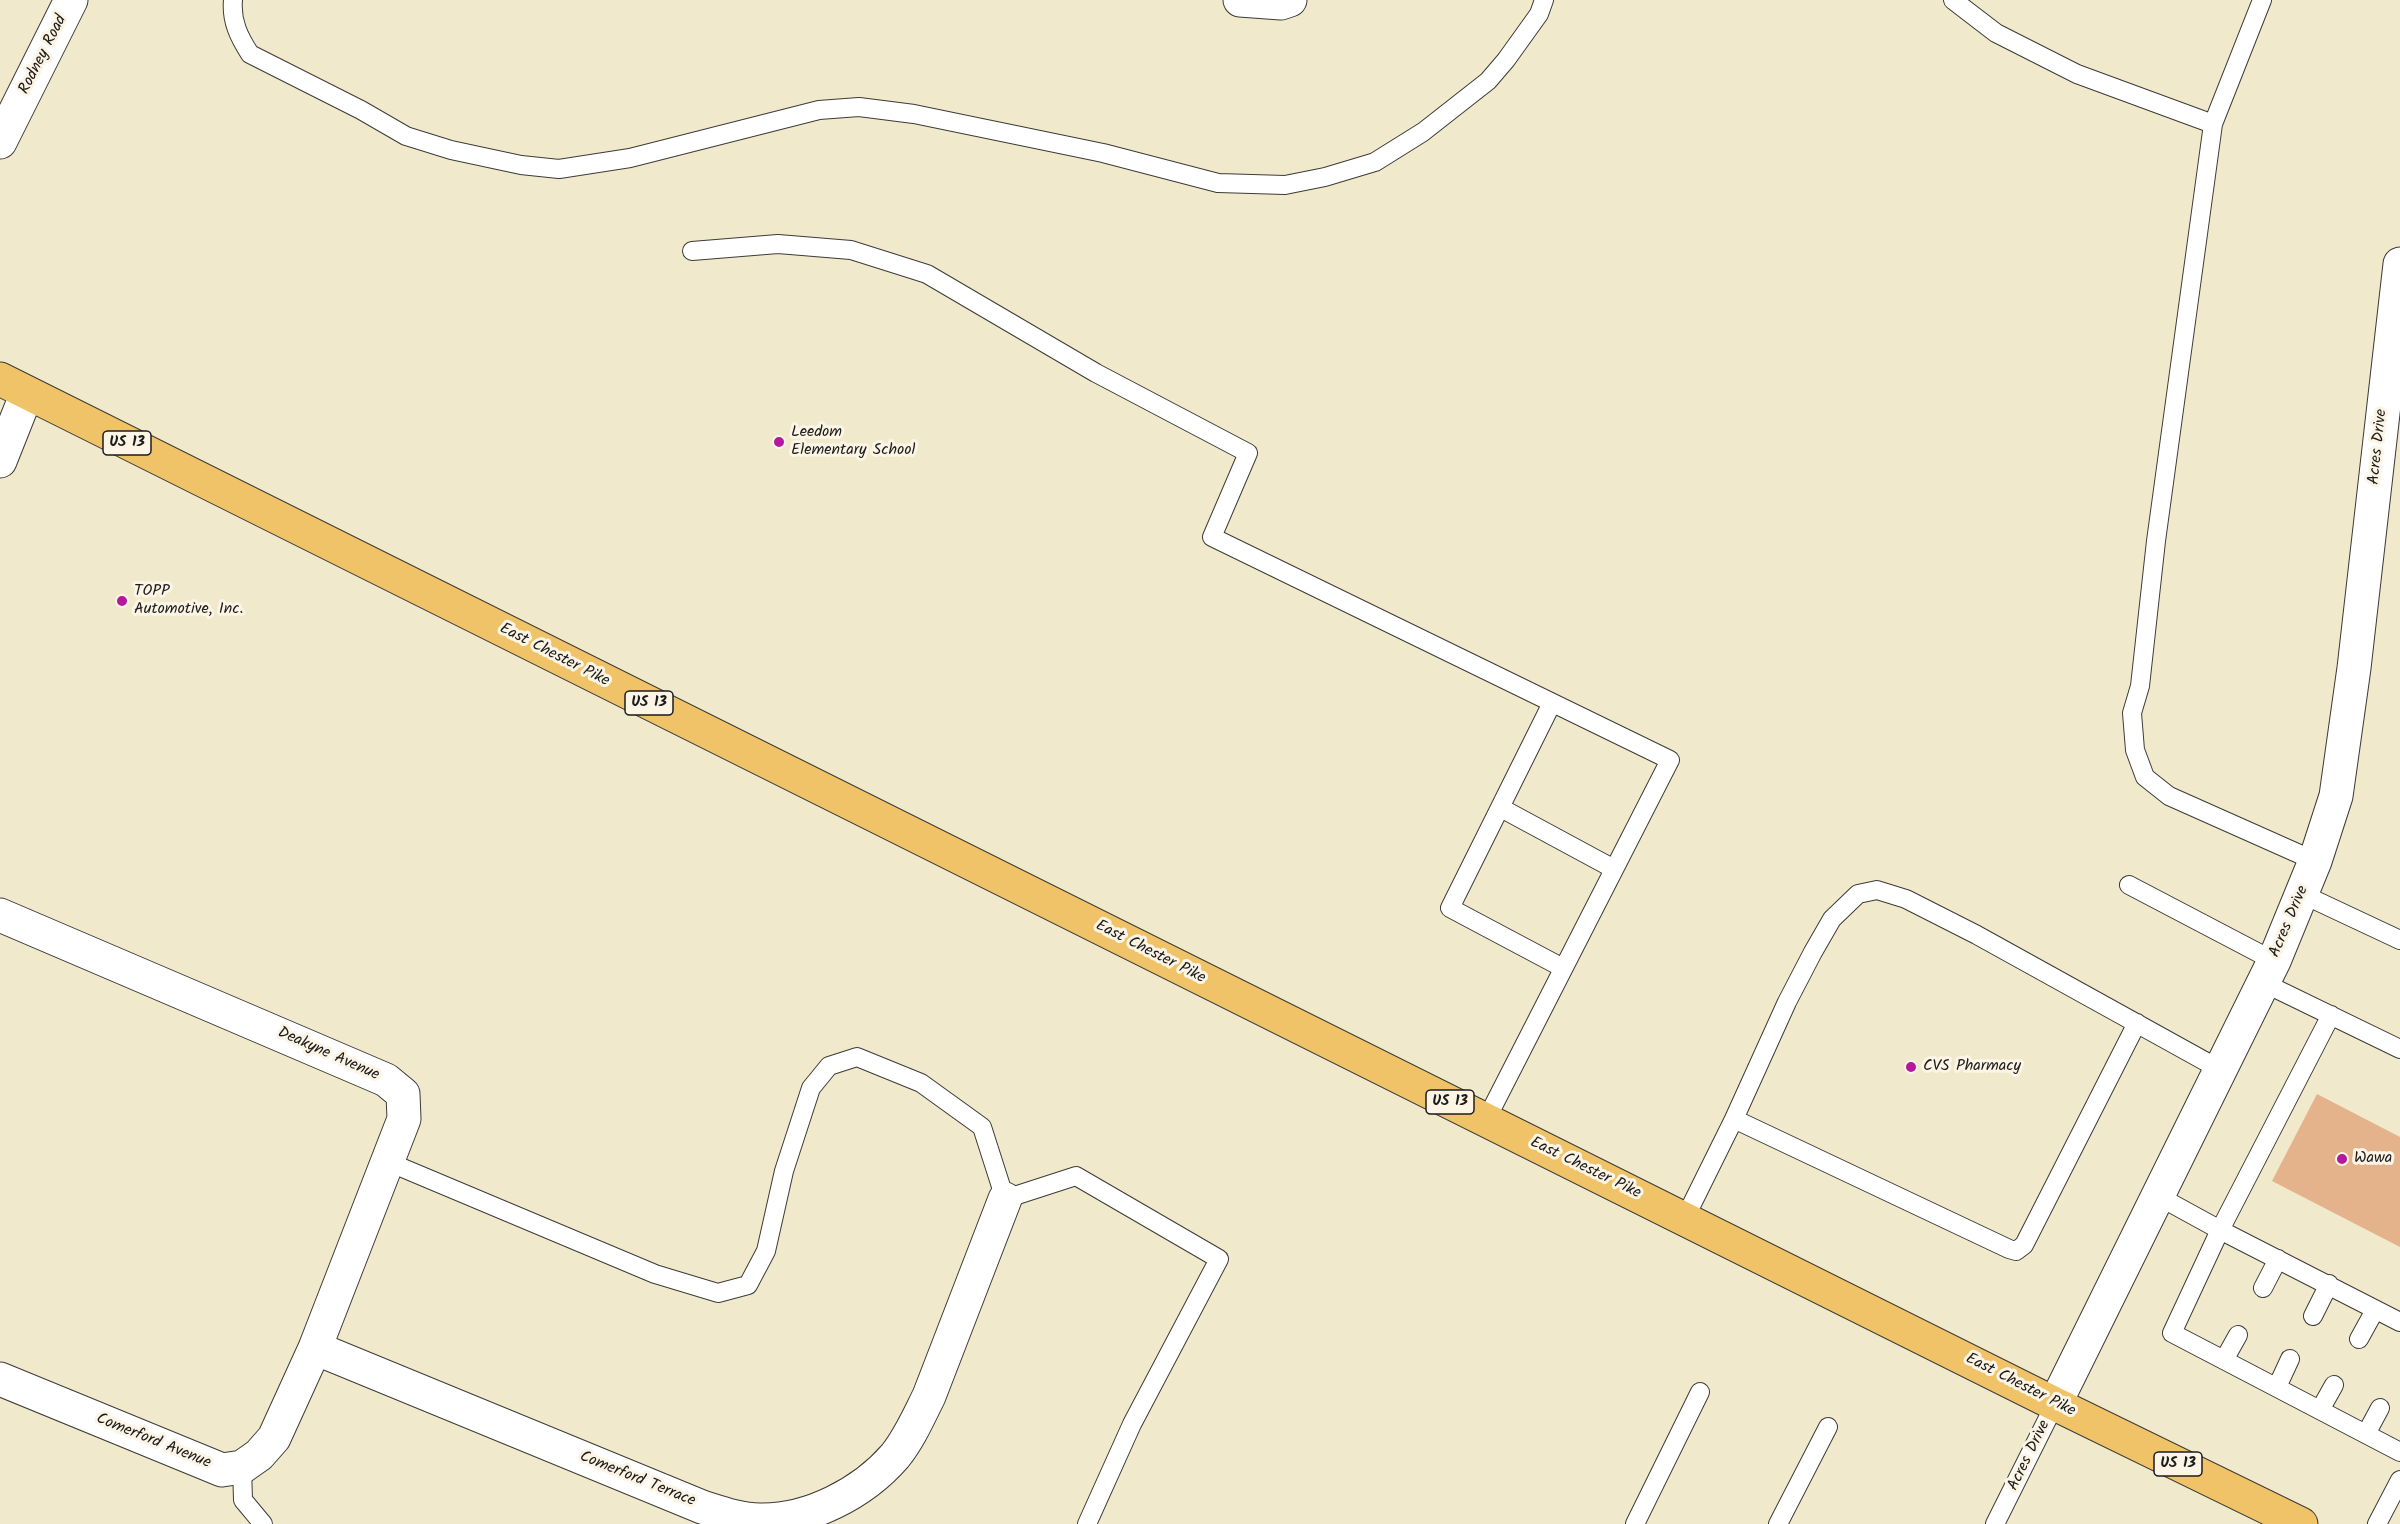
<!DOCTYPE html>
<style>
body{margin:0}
canvas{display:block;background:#f0e9cc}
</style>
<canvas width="2400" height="1524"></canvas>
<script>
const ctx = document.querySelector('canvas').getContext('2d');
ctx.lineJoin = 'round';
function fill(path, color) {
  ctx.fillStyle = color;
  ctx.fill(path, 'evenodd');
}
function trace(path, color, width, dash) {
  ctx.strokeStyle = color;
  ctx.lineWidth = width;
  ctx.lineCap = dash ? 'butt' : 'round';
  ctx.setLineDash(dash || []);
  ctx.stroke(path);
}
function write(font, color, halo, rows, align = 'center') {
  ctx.font = font + ' Kalam,sans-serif';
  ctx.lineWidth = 6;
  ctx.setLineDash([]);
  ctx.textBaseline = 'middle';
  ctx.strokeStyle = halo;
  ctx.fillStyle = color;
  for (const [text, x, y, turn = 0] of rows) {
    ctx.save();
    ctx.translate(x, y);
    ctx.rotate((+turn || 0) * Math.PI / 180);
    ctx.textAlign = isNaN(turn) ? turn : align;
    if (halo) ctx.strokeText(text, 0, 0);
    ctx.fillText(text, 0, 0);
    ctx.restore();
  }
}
const building = new Path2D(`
 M2317 1094 2400 1137V1247L2272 1181Z`);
const lane = new Path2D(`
 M233 0C231 21 239 37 250 54L361 110 406 136 451 150 521 165 559 169 630 158 819 110 859 107 914 114 1103 153 1218 183 1285 185 1325 177 1375 162 1423 132 1488 81 1506 60 1539 14 1544 0
 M1953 0 1996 33 2077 74 2213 124
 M2262 0 2213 124 2156 541 2140 686 2132 713 2135 750 2145 777 2169 796 2315 861
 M692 251 778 244 851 250 927 274 1096 373 1248 453 1212 537 1670 760 1486 1120
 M1552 703 1450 908 1563 968
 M1501 808 1614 869
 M2129 885 2274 961
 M2302 894 2400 940
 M2264 983 2400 1049
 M2331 1015 2220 1230 2172 1333 2400 1452
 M1734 1119 2009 1249 2016 1251 2024 1245 2137 1023
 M386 1161 655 1274 718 1293 748 1285 766 1251 784 1171 811 1088 829 1066 857 1057 921 1083 982 1127 1005 1199 1076 1176 1219 1259 1132 1424 1087 1524
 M2158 1196 2220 1230 2400 1322
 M1685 1218 1734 1119 1787 1002 1813 952 1832 919 1858 894 1877 890 1906 899 1977 935 2221 1070
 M2263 1288 2278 1259
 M2313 1316 2329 1284
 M2359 1339 2375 1310
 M2224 1360 2238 1335
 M2277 1387 2290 1359
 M2320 1410 2334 1385
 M2366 1434 2380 1408
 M242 1467 243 1500 263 1524
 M1635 1524 1700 1392
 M1778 1524 1828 1427
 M1995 1524 2055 1404
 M2377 1524 2400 1480`);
const street = new Path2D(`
 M1240 0 1281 3 1290 0
 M0 142 71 0
 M0 461 27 393
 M0 915 386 1080 403 1094 404 1119 315 1348 274 1438 259 1455 242 1467 222 1470 0 1379
 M315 1348 702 1507C721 1513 740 1520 760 1520 809 1521 863 1493 895 1456 909 1439 919 1416 929 1396L1005 1199
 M2055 1404 2274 961 2315 861 2336 796 2354 668 2400 264`);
const primary = new Path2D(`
 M0 379 2055 1404 2301 1524`);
const markers = [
 [779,442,6,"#b5179e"],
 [122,601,6,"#b5179e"],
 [1911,1067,6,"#b5179e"],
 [2342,1159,6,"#b5179e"]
];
const shields = [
 [127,443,48],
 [649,703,48],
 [1450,1102,48],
 [2178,1464,48]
];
const shieldNames = [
 ["US 13",127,443],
 ["US 13",649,703],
 ["US 13",1450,1102],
 ["US 13",2178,1464]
];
const streetNames = [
 ["Rodney Road",44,55,-63],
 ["Acres Drive",2379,447,-84],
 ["East Chester Pike",554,656,27],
 ["Acres Drive",2290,922,-67],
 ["East Chester Pike",1150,953,27],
 ["Deakyne Avenue",328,1055,24],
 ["East Chester Pike",1585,1169,26],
 ["East Chester Pike",2020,1386,27],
 ["Comerford Avenue",153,1442,22],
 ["Acres Drive",2030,1456,-64],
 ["Comerford Terrace",637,1480,22]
];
const poiNames = [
 ["Leedom",791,433],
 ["Elementary School",791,451],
 ["TOPP",134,592],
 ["Automotive, Inc.",134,610],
 ["CVS Pharmacy",1923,1067],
 ["Wawa",2354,1159]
];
fill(building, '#e4b38c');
trace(lane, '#3c3b36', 20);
trace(street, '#3c3b36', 35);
trace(primary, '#3c3b36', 35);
trace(lane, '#fff', 18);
trace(street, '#fff', 33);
trace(primary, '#f0c369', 33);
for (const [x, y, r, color] of markers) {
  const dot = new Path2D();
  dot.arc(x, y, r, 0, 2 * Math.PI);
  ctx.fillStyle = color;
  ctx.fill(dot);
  trace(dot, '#fcf5e5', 2);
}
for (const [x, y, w] of shields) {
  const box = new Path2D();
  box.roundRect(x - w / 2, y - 12, w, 24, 4.5);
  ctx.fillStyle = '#fcf5e5';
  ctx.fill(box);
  trace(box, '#1c1c1c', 1.5);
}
write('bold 15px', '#1c1c1c', null, shieldNames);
write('16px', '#1c1c1c', '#fcf5e5', streetNames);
write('16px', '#1c1c1c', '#fcf5e5', poiNames, 'left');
</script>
